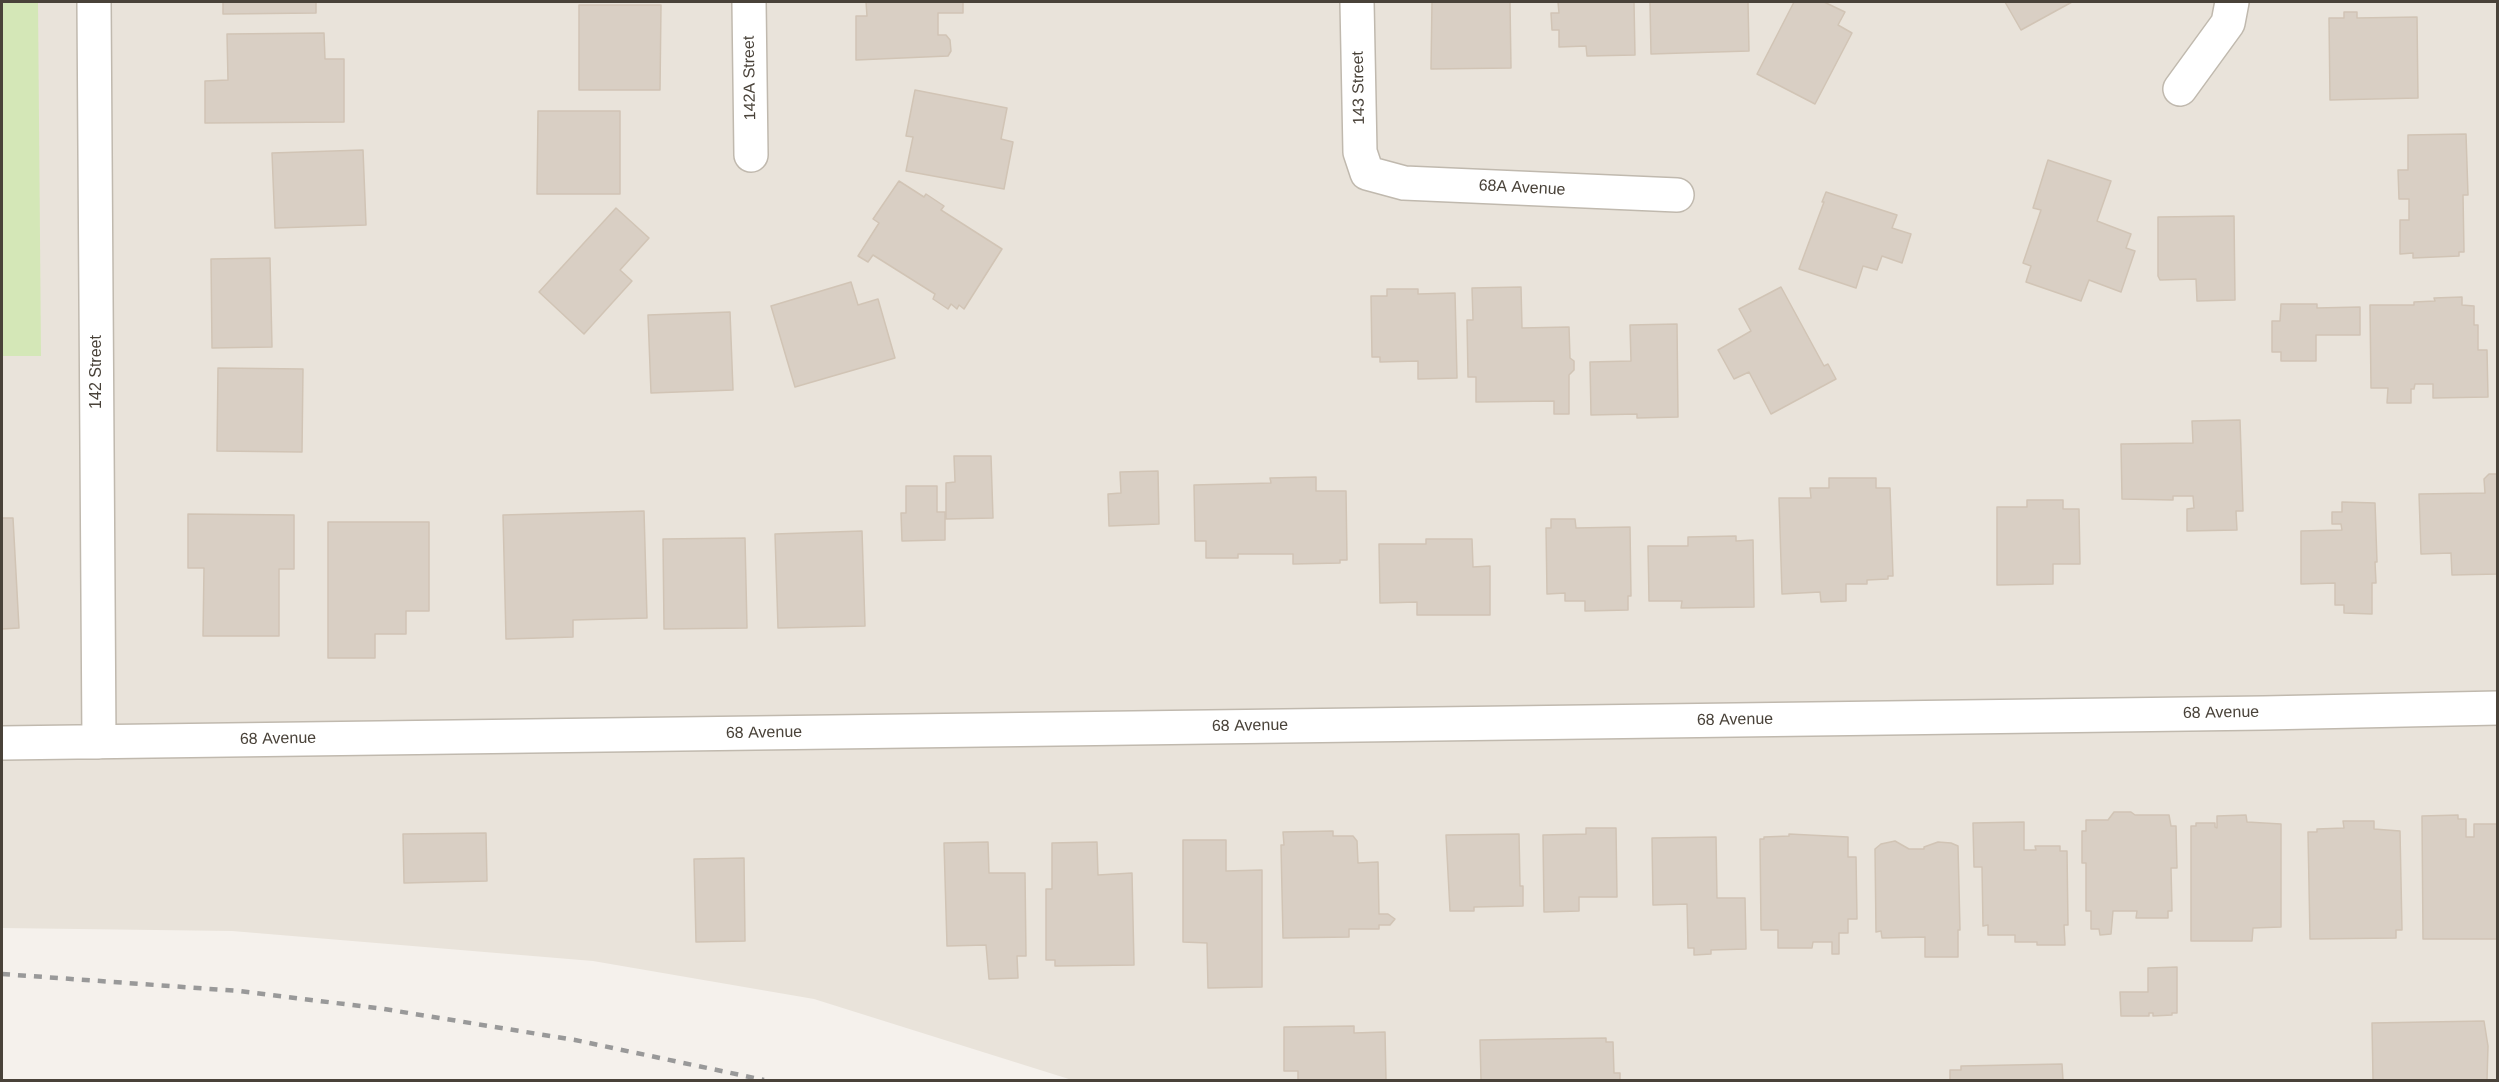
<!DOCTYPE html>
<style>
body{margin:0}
#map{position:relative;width:2499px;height:1082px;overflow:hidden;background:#f5f1ec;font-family:Arial,sans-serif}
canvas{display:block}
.frame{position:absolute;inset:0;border:3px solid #494239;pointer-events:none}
</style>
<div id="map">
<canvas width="2499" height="1082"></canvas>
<div class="frame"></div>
</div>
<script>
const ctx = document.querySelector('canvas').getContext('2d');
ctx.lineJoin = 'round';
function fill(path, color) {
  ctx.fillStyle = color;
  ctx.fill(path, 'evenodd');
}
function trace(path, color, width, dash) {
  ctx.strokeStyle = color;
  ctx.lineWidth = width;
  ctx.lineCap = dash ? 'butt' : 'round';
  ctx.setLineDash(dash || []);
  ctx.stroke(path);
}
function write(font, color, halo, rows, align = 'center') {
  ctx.font = font + ' Arial,sans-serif';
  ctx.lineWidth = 6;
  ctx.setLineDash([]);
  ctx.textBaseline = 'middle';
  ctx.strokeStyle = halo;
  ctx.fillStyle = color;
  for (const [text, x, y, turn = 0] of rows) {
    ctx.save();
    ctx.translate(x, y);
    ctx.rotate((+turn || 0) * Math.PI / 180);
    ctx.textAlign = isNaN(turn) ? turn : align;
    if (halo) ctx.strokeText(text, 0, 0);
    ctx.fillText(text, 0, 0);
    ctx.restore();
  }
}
const residential = new Path2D(`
 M2 2H2497V1080H1072L814 999 593 961 232 931 2 928Z`);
const green = new Path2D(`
 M2 2H38L41 356H2Z`);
const building = new Path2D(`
 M223 2H316V13L223 14Z
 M866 2H963V13H938V35H946L950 40 951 51 948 56 856 60V16H867Z
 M1432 2H1510L1511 68 1431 69Z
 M1558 2H1634L1635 55 1587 56 1586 46 1559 47V30H1552L1551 13H1559Z
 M1650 2H1748L1749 51 1651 54Z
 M1794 2H1824L1845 12 1838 25 1852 33 1815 104 1757 74Z
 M2005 2H2072L2021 30Z
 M579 5H661L660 90H579Z
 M2344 12H2357V18L2417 17 2418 98 2330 100 2329 18H2344Z
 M324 33 325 59H344V122L205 123V81L228 80 227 34Z
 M915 90 1007 108 1001 139 1013 142 1004 189 906 171 913 137 906 136Z
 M538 111H620V194H537Z
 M2466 134 2468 195H2463L2464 252H2459V256L2413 258V253L2400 254V220H2409V199H2399L2398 170H2408V135Z
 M363 150 366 225 275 228 272 153Z
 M2048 160 2111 181 2097 221 2131 234 2126 248 2135 251 2121 292 2089 280 2081 301 2026 282 2031 266 2023 263 2041 210 2033 208Z
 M899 181 924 197 926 194 944 206 941 210 1002 249 964 309 959 305 957 309 951 304 948 309 933 299 935 294 873 255 868 262 858 256 879 223 873 219Z
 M1826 192 1897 215 1892 228 1911 234 1902 263 1882 256 1877 270 1863 266 1856 288 1799 269 1824 202H1822Z
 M616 208 649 238 620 270 632 281 584 334 539 292Z
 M2234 216 2235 300 2197 301 2196 279 2160 280 2158 276V217Z
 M270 258 272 347 212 348 211 259Z
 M851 282 858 305 878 299 895 358 795 387 771 306Z
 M1521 287 1522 328 1569 327 1570 358 1574 361V370L1569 375V414H1554V401L1476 402V377H1468L1467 320H1473L1472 288Z
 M1781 287 1824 366 1828 364 1836 379 1771 414 1749 372 1734 379 1718 350 1751 331 1739 309Z
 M1387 289H1418V294L1455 293 1457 378 1418 379V361L1380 362V357H1372L1371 296H1387Z
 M2462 297V305L2474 306V325H2478V350H2487L2488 397 2433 398V384H2415L2414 389H2411V403H2387L2388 388H2371L2370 305H2414V302L2435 301 2434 298Z
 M2281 304H2317V308L2360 307V335H2316V361H2281V352H2272V321H2280Z
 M730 312 733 390 651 393 648 315Z
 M1677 324 1678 417 1637 418V414L1591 415 1590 362 1631 361 1630 325Z
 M218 368 303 369 302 452 217 451Z
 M2240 420 2243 511H2236L2237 530 2187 531V509L2194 508 2193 496H2173V500L2122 499 2121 444 2193 443 2192 421Z
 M954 456H991L993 518 946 519V483L955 482Z
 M1158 471 1159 524 1109 526 1108 494 1121 493 1120 472Z
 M2489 474H2498V574L2452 575 2451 553 2421 554 2419 494 2485 493 2484 479Z
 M1316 477V491H1346L1347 560H1340V563L1293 564V554H1238V558H1206V541H1195L1194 485 1271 483 1270 478Z
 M1829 478H1876V488H1890L1893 576H1888V579L1867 580V584H1846V601L1821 602 1820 592 1782 594 1779 498H1811L1810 488H1829Z
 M906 486H937V512H945V540L902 541 901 513H906Z
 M2027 500H2063V509H2079L2080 564H2053V584L1997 585V507H2027Z
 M2342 502 2375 503 2377 562H2375L2376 583H2372V614L2344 613V605H2335V583L2301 584V531L2342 530 2341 524H2332V512H2342Z
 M644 511 647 618 573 620V637L506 639 503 515Z
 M188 514 294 515V569H279V636H203L204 568H188Z
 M2 518H13L19 628 2 629Z
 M1551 519H1575L1576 528 1630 527 1631 596H1628V610L1585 611V601H1565V593L1547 594 1546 528H1551Z
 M328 522H429V611H406V634H375V658H328Z
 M862 531 865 626 778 628 775 534Z
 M1736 536V541L1753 540 1754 607 1681 608 1682 601H1649L1648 546H1688V537Z
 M745 538 747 628 664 629 663 539Z
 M1426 539H1472L1473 567 1490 566V615H1417V602L1380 603 1379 544H1426Z
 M2114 812H2131L2135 815H2169L2171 826H2176L2177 868H2171L2172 911H2168V918H2136L2137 911H2113L2111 934 2100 935 2099 929H2091V911H2086V863H2082V831H2086V820H2108Z
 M2246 815 2247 822 2281 824V927L2253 928 2252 941H2191V826H2196V823H2215V827L2217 828V816Z
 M2458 815V819H2466V837H2474V824H2498V939H2423L2422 816Z
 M2343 821H2374V829L2400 831 2402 930H2396V938L2310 939 2308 832H2317V829L2344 828Z
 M2024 822V850H2036L2035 846H2060V851H2067L2068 925H2064L2065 945H2037V942H2015V935H1988V925L1983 926 1982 867H1974L1973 823Z
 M1586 828H1616L1617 897H1579V911L1544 912 1543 835 1586 834Z
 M1333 831V836H1353L1357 841 1358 863 1378 862 1379 914H1388L1395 919 1390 925H1379V929H1349V937L1283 938 1281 845H1284L1283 832Z
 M486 833 487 881 404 883 403 834Z
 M1519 834 1520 886H1523V906L1474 907V911H1450L1446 835Z
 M1789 834 1848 837V857H1856L1857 919H1848V933H1839V954H1832V942H1813L1812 948H1778V930H1761L1760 839H1764V837L1789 836Z
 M1716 837 1717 898H1745L1746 949 1711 950V954L1694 955V948H1688L1687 904 1653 905 1652 838Z
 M1183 840H1226V871L1262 870V987L1208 988 1207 943 1183 942Z
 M1895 841 1909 849H1924V847L1938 842 1951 843 1958 846 1960 930H1958V957H1925V937L1882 938 1881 931 1876 932 1875 849 1881 844Z
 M988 842 989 873H1025L1026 956H1017L1018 978 989 979 986 945 947 946 944 843Z
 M1097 842 1098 875 1132 873 1134 965 1055 966V960H1046V889H1052V843Z
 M744 858 745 941 696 942 694 859Z
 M2177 967V1013H2172V1015L2153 1016V1013H2149V1016H2121L2120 992H2148V968Z
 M2484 1021 2488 1046 2487 1080H2373L2372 1023Z
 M1354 1026V1033L1385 1032 1386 1080H1298V1071H1284V1027Z
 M1606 1038V1042H1613L1614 1073H1620V1080H1481L1480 1040Z
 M2062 1064 2063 1080H1950V1070H1961V1066Z`);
const minor = new Path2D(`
 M94 2 99 742
 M749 2 751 155
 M1357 2 1360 152 1367 173 1404 183 1677 195
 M2180 89 2228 23 2232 2
 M2 743 2264 713 2498 708`);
const rail = new Path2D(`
 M2 974 239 991 384 1009 575 1040 764 1080`);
const streetNames = [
 ["142A Street",750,78,-91],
 ["143 Street",1359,88,-91],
 ["68A Avenue",1522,188,3],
 ["142 Street",97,372,-90],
 ["68 Avenue",2221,713,-1],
 ["68 Avenue",1735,720,-1],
 ["68 Avenue",1250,726,-1],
 ["68 Avenue",764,733,-1],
 ["68 Avenue",278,739,-1]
];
fill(residential, '#e9e3da');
fill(green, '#d4e7b7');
fill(building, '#d9cfc4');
trace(building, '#d1c4b5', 1.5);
trace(minor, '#c0b9ae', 36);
trace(minor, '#fff', 33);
trace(rail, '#999', 4.5, [8, 8]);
write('16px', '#494239', '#fff', streetNames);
</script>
